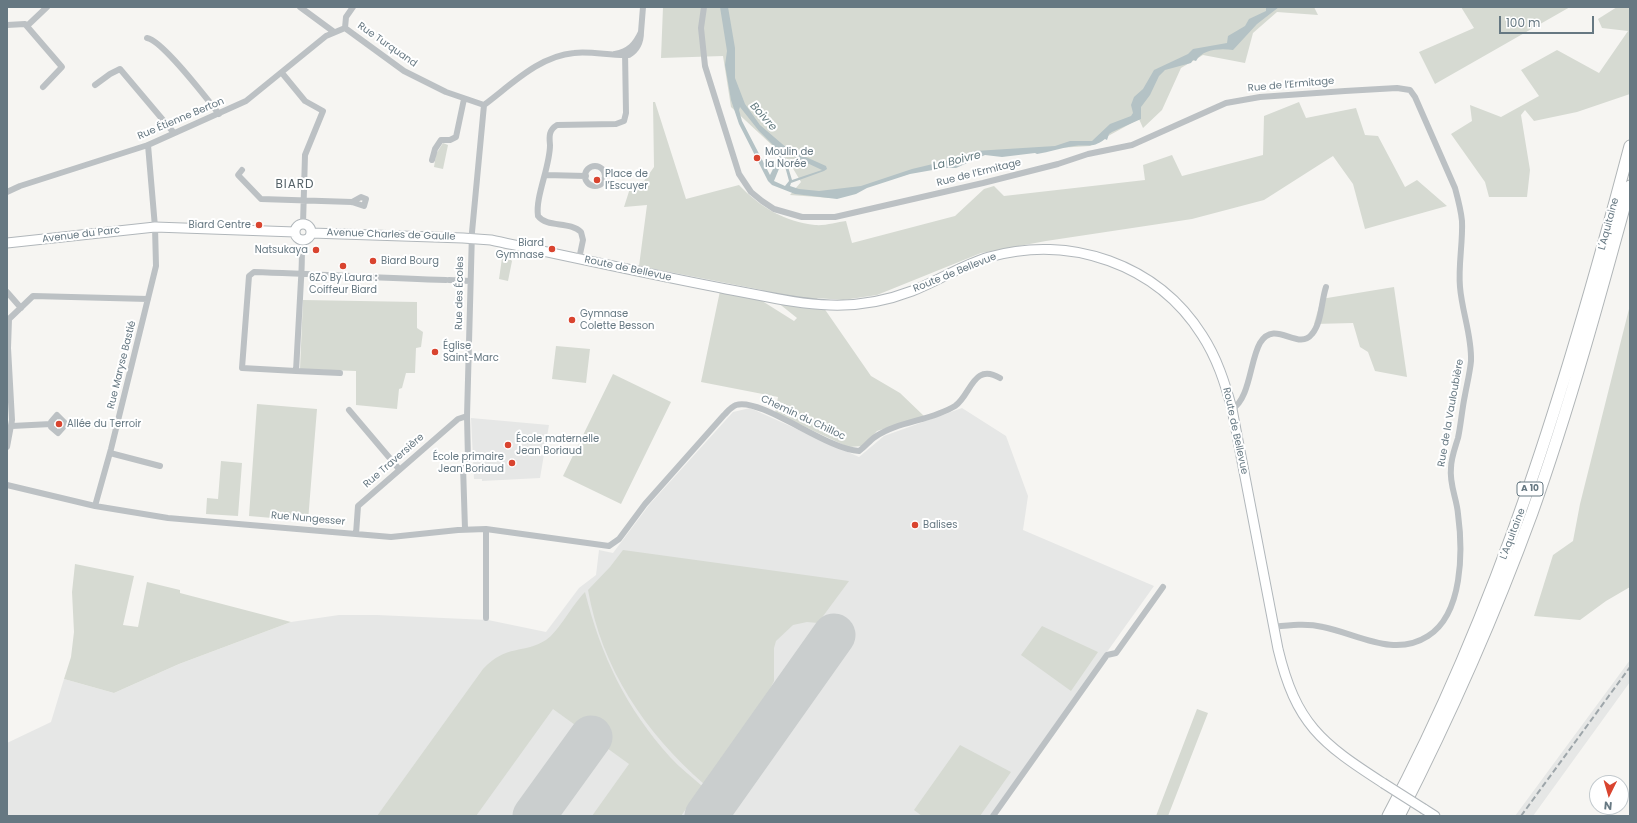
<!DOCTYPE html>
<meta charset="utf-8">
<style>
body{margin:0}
#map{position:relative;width:1637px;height:823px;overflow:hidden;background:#f6f5f2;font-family:Poppins,sans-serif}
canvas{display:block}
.frame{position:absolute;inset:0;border:8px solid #667882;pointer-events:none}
.north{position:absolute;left:1589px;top:775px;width:40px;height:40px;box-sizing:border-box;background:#fff;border:1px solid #c2c9cd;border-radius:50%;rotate:185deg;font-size:11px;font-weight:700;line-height:16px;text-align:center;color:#667882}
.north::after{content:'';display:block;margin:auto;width:14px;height:18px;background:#d9442f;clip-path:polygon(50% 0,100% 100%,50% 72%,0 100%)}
.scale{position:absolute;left:1499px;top:16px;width:95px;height:18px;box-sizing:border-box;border:2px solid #667882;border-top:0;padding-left:5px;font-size:12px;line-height:14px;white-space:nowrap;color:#667882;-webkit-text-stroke:3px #fff;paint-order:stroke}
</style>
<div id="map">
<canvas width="1637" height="823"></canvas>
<div class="frame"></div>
<div class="north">N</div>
<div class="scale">100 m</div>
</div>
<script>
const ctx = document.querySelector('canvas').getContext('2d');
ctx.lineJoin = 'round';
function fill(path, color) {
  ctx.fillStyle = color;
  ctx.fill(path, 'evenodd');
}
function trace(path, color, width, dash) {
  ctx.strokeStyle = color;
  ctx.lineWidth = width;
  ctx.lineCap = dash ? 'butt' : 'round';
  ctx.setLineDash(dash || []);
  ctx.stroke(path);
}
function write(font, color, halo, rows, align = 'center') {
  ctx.font = font + ' Poppins,sans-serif';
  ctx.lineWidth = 4;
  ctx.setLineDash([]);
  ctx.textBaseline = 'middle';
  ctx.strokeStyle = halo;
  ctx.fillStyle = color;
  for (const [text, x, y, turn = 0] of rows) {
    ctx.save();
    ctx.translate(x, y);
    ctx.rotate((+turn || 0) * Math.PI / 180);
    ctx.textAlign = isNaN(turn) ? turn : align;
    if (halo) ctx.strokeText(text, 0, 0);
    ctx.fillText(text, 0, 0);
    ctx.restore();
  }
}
const built = new Path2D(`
 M750 408 859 457 884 436 962 408 1006 436 1028 496 1023 530 1154 586 990 816H7V743L51 722 64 679 114 693 179 664 291 622 339 615H377L488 620 546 632 579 588 596 575 599 550 613 553 649 505 733 412Z
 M471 418 549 425 540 478 482 481V479H474Z
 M1630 660V682L1533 816H1515Z`);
const green = new Path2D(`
 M663 7H1314L1318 15 1277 12 1253 33 1245 63 1203 55 1181 68 1162 110 1143 128 1139 119 1090 146 976 153 831 198 790 195 801 182 788 160 731 107 723 56 661 58Z
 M1461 7H1570L1435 84 1419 52 1474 28Z
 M1617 7H1630V94L1577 112 1534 121 1525 110 1521 115 1530 170 1527 197H1489L1485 182 1451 134 1472 121 1470 105 1501 117 1539 96 1521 70 1557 50 1599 73 1628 31 1602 28 1598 19Z
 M653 102H655L686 199 739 185C760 207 785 222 815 225 825 226 837 222 846 221L852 243 955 216 984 189 994 186 1004 196 1145 180 1143 165 1172 155 1182 176 1263 155 1264 116 1299 102 1306 118 1356 108 1365 135 1378 136 1405 187 1417 180 1447 206 1365 229 1353 184 1333 156 1264 200 1192 219 1046 241 981 253 877 295 843 300 817 298 871 376 900 393 924 416 877 431 864 446 848 447 775 413 778 397 701 382 720 291 759 299 794 321 797 318 762 290 639 266 647 205 624 207 632 182 644 181 654 167Z
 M443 143 448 145 443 169 434 167 436 154Z
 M502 258 510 259 512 261 508 281 499 279Z
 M1394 287 1407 377 1375 371 1368 352 1360 347 1353 323 1314 324 1321 299Z
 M303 300 417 302V328L423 332 421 347 416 348 415 373H406L402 388 399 389 397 409 356 405V371L300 369Z
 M1630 305V587L1606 601 1580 620 1534 616 1553 555 1573 541 1580 504Z
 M556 346 590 349 586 383 552 379Z
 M613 374 671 402 621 504 563 476Z
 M257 404 317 409 308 521 249 516Z
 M221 461 242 463 238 516 206 514 207 498 218 499Z
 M623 550 849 581 818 623 807 622 793 625 776 641 774 648V681L766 697 704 784C644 731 602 669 588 590L610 567Z
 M75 564 134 576 123 625 138 627 147 582 180 590V593L291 622 179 664 114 693 64 679 71 657 74 632 72 592Z
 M585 592C601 656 626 708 670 757 680 768 692 777 702 786L681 816H592L629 764 553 709 476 816H377L483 669C506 644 524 654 546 640 559 631 572 605 585 592Z
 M1042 626 1098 652 1071 691 1021 655Z
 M1197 709 1208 713 1168 816H1156Z
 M960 745 1011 772 980 816H922L914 810Z`);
const water = new Path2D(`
 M720 7H728L735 48V78L745 104 760 125 788 149 826 166 827 169 824 171 791 183 790 186 799 189 819 191 861 186 912 169 958 158 975 151 1055 146 1070 141H1092L1110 124 1131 116 1133 113 1131 105 1134 97 1143 89 1154 70 1188 54 1193 49 1227 43 1228 36 1245 26 1249 19 1266 11V8L1279 7 1257 24 1233 50C1221 48 1202 49 1196 61L1193 60 1191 63 1165 70 1159 76 1150 95 1141 107V119L1112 132 1109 134 1107 140 1105 139C1092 149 1088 144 1074 146 1061 148 1049 152 1037 154L1035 153 1002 157 985 155 956 168H944L910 174 867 188 856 194 837 199 795 194 772 185 768 181 739 124 731 100 725 65 727 51ZM740 107 759 131 779 151 780 155 770 175 742 121 739 110ZM786 155H790L822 170 792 180 785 157ZM783 159 789 181 785 186 774 181Z`);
const runway = new Path2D(`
 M534 816 591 737
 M706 816 834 635`);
const street = new Path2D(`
 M300 7 334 32
 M704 7 701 28 705 66 739 174 751 192 762 201 774 209 802 217H835L983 183 1058 164 1088 154 1132 145 1226 103 1260 97 1345 91 1397 88 1410 90 1415 97 1455 188C1458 199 1461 210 1462 221 1463 243 1458 265 1460 287 1462 312 1472 336 1471 361 1470 372 1467 384 1465 395 1462 409 1461 424 1458 438 1455 448 1451 458 1451 468 1449 484 1457 499 1458 514 1463 551 1463 614 1428 636 1394 658 1358 634 1323 627 1307 623 1290 625 1273 627
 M7 25 25 24 62 67 43 87
 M27 26 47 7
 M345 28 404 71 446 92 484 105
 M345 28 346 17 353 7
 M641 32 643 7
 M147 38C162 40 207 99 219 114
 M282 73 305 101 323 111 305 155 303 224
 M95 85 110 74 120 69 174 133
 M484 105C511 85 539 56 574 53 592 51 611 56 629 55 637 50 641 42 641 32 635 45 629 51 615 54
 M432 160 435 149 441 140H450L456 137 464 99
 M585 176a10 10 0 1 1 20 0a10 10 0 1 1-20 0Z
 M242 170 238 175 261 199 352 202 364 206 366 199 361 197 352 202
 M545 175 586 176
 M7 192 20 186 148 145 246 101 326 36 345 28
 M302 240C302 253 302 267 301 280L296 371 242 368 249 276 254 272C318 274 382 278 446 280
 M579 259 583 240 581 232C570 221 547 228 538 216 535 197 550 167 550 145 549 136 549 130 557 125L616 124 624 121 626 113 625 51
 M449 280 470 281
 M7 292 21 308
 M296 371 340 373
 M1232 409C1250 399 1250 360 1260 343 1275 318 1298 352 1312 334 1322 322 1321 302 1326 287
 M349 410 399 469
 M57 415 66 424 58 433 51 427V422Z
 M12 426 51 424
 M7 447 12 420 8 348 9 319 33 296 148 299
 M110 453 160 466
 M7 485 95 506 168 518 391 537 458 530 486 529 609 546 619 539 645 504 724 415C728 411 731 407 736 405 761 397 827 450 859 451 865 447 869 441 875 437 898 421 931 421 955 406 971 395 973 362 1000 378
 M95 506 111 449 156 266 155 227 148 145
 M465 529 463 466 468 460 467 416 472 232 484 105
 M486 529V618
 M356 534 358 506 458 419 467 416
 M993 816 1107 655 1116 653 1163 587`);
const secondary = new Path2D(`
 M295 232a8 8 0 1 1 16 0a8 8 0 1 1-16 0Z
 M311 233 463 238 491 240C570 257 648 274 726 289 761 295 795 304 830 305 858 306 886 301 912 291 938 281 962 265 989 257 1070 234 1157 264 1202 335 1217 358 1225 383 1232 409L1278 649C1296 724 1321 743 1383 783
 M7 243 155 227 295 232
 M1424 809 1435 816`);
const highway = new Path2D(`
 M1388 816C1501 604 1569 377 1630 146
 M1399 816C1449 718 1494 617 1532 513 1570 406 1600 296 1630 186`);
const rail = new Path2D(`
 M1521 816 1630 667`);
const secondaryBridge = new Path2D(`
 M1383 783 1424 809`);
const markers = [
 [757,158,4,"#d9442f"],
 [597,180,4,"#d9442f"],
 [259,225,4,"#d9442f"],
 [552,249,4,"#d9442f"],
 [316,250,4,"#d9442f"],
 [373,261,4,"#d9442f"],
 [343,266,4,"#d9442f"],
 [572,320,4,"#d9442f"],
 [435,352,4,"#d9442f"],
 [59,424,4,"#d9442f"],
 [508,445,4,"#d9442f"],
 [512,463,4,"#d9442f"],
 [915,525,4,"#d9442f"]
];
const shields = [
 [1530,489,26]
];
const shieldNames = [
 ["A 10",1530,489]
];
const streetNames = [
 ["Rue Turquand",387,45,35],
 ["Rue de l’Ermitage",1291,85,-5],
 ["Rue Étienne Berton",181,119,-23],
 ["Rue de l’Ermitage",979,173,-14],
 ["L'Aquitaine",1609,224,-75],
 ["Avenue du Parc",81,235,-7],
 ["Avenue Charles de Gaulle",391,235,2],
 ["Route de Bellevue",628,269,12],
 ["Route de Bellevue",955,273,-22],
 ["Rue des Écoles",460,293,-89],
 ["Rue Maryse Bastié",122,365,-76],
 ["Rue de la Vauloubière",1451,413,-80],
 ["Chemin du Chilloc",803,418,25],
 ["Route de Bellevue",1235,431,78],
 ["Rue Traversière",394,461,-41],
 ["Rue Nungesser",308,519,5],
 ["L'Aquitaine",1513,534,-69]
];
const poiNames = [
 ["Moulin de",765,152],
 ["la Norée",765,164],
 ["Place de",605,174],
 ["l’Escuyer",605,186],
 ["Biard Centre",251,225,"right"],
 ["Biard",544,243,"right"],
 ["Gymnase",544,255,"right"],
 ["Natsukaya",308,250,"right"],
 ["Biard Bourg",381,261],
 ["6Zo By Laura :",343,278,"center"],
 ["Coiffeur Biard",343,290,"center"],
 ["Gymnase",580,314],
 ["Colette Besson",580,326],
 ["Église",443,346],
 ["Saint-Marc",443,358],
 ["Allée du Terroir",67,424],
 ["École maternelle",516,439],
 ["Jean Boriaud",516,451],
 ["École primaire",504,457,"right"],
 ["Jean Boriaud",504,469,"right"],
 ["Balises",923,525]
];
const waterNames = [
 ["Boivre",763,117,48],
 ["La Boivre",957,161,-14]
];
const quarterNames = [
 ["BIARD",295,185]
];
fill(built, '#e6e7e6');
fill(green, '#d6dad2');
fill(water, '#b4c2c5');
trace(runway, '#cacece', 43);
trace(secondary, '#b1b7bb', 11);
trace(highway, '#b0b5b7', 13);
trace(street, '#bcc1c4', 6);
trace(secondary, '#fff', 9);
trace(highway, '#fff', 11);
trace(rail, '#9ea6aa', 2, [6, 3]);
trace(secondaryBridge, '#b1b7bb', 11, []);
trace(secondaryBridge, '#fff', 9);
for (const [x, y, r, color] of markers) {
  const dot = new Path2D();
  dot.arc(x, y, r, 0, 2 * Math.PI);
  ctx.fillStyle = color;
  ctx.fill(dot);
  trace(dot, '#fff', 1.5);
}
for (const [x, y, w] of shields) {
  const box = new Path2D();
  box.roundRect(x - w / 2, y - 7, w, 14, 3);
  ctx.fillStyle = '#fff';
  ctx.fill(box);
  trace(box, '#667882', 1);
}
write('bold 9px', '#667882', null, shieldNames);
write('10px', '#667882', '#fff', streetNames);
write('10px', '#667882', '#fff', poiNames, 'left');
write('italic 11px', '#627a7f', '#fff', waterNames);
ctx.letterSpacing = '1px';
write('12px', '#546167', '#fff', quarterNames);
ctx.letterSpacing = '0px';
</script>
